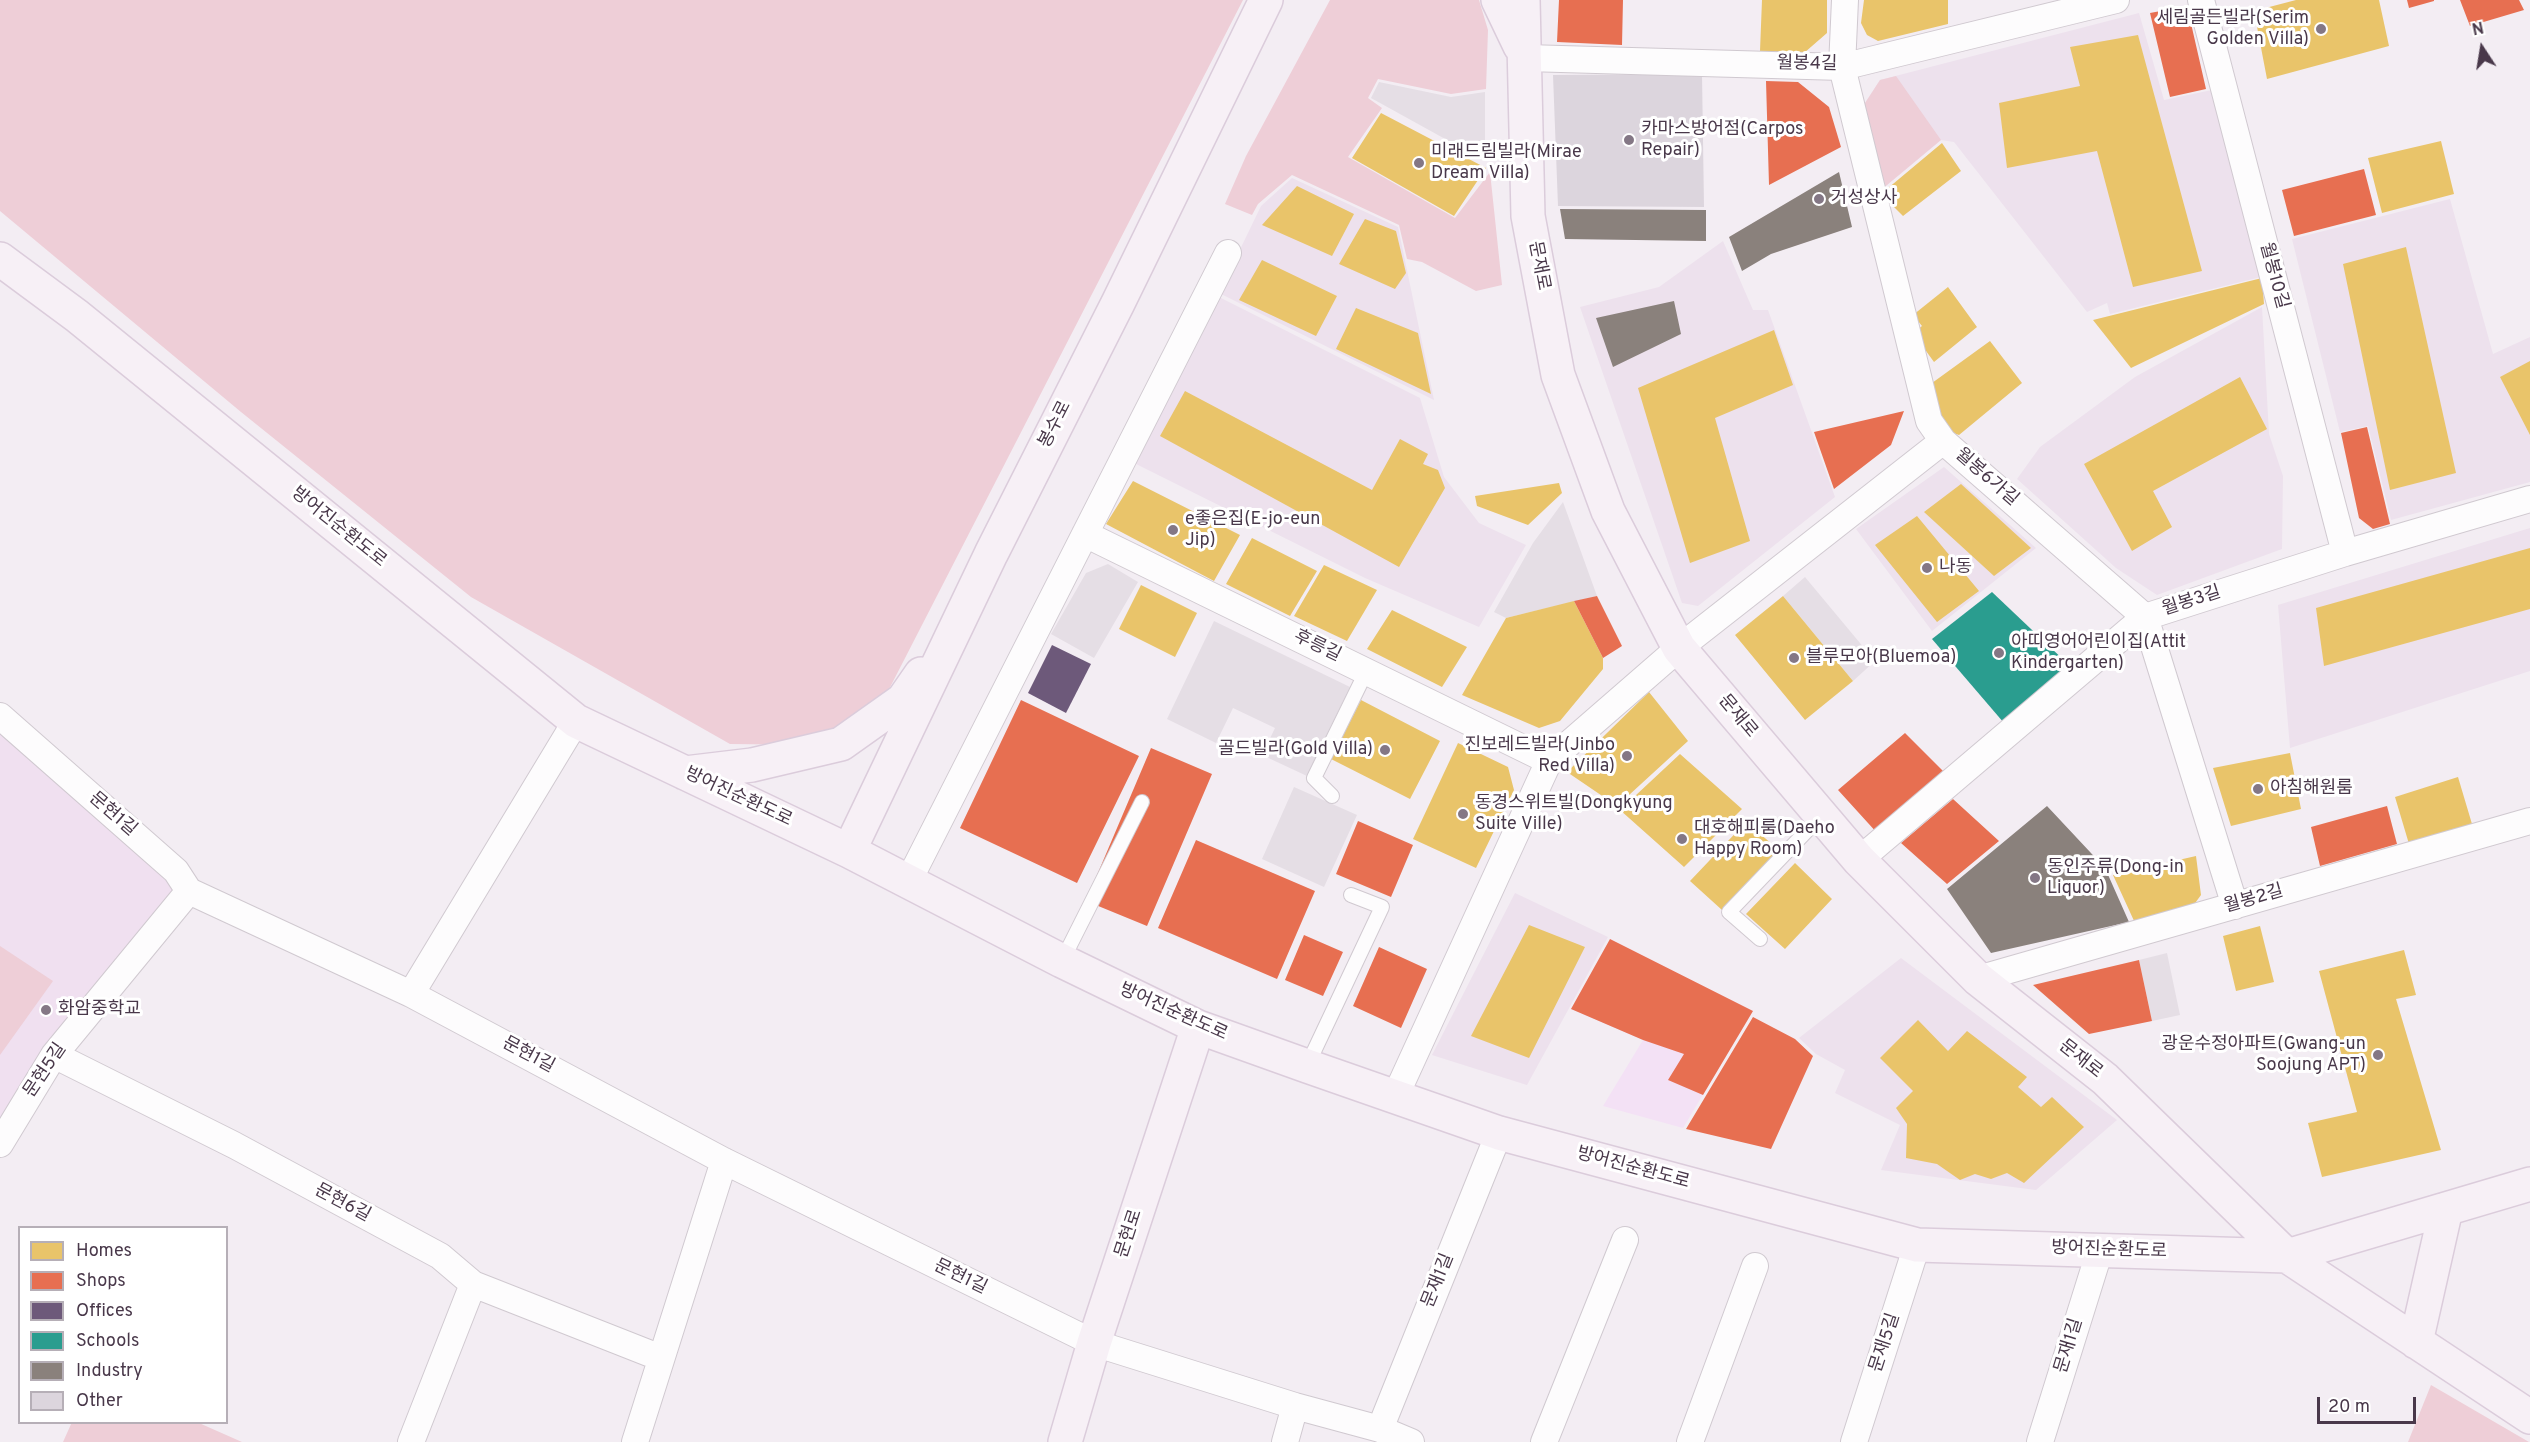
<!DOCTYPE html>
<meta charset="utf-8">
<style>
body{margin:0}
#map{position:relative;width:2530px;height:1442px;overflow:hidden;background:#f3edf3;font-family:Overpass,sans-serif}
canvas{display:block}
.legend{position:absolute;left:18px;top:1226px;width:210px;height:198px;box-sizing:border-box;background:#fff;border:2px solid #b6afb7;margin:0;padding:8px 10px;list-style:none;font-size:18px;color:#49384a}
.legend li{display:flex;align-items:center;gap:12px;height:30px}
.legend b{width:30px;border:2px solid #b6afb7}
.north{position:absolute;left:2452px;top:18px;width:60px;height:60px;-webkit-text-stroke:4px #fff;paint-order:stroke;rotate:348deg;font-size:16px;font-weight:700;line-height:24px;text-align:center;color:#49384a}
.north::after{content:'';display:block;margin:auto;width:21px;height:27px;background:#49384a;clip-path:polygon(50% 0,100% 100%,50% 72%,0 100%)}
.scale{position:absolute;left:2317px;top:1397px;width:99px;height:27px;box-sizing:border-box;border:3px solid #49384a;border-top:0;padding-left:8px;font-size:18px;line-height:21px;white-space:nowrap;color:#49384a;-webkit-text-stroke:4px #fff;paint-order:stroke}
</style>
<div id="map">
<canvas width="2530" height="1442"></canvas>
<ul class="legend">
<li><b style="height:16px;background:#e9c46a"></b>Homes</li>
<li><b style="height:16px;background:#e76f51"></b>Shops</li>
<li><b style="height:16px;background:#6d597a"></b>Offices</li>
<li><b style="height:16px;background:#2a9d8f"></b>Schools</li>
<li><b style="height:16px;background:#8a817c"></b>Industry</li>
<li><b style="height:16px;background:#dcd5dd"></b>Other</li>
</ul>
<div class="north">N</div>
<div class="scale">20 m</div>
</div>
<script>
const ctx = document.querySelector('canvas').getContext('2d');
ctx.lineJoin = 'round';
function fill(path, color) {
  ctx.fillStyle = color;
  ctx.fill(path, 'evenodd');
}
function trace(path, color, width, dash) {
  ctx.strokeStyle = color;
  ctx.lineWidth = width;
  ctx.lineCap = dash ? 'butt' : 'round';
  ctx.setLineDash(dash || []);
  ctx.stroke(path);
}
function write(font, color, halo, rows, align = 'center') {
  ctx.font = font + ' Overpass,"Noto Sans KR",sans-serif';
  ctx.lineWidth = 6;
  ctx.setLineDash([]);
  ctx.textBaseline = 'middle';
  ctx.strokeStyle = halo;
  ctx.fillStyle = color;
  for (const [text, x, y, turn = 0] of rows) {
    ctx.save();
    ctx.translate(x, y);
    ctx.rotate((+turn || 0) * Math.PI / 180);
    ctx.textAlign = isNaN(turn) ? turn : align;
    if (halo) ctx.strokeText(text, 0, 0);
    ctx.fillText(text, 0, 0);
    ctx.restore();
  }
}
const residential = new Path2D(`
 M2139 13 2164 100 2212 90 2261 277 2110 314 2107 303 2087 312 1954 142 1941 140 1881 190 1865 103 1880 80Z
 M1292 178 1398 227 1434 400 1219 293 1261 206Z
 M2450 199 2493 354 2530 337V482L2391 520 2368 426 2340 432 2292 239Z
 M1723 241 1753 310H1768L1835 497 1698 606 1682 603 1580 307 1659 287Z
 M1219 297 1420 398 1444 477 1479 523 1526 545 1479 627 1365 578 1130 461Z
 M2262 307 2269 434 2283 476 2282 549 2157 595 2116 568 2017 479 2040 447 2135 377Z
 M1944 467 2036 548 1932 631 1856 529Z
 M2530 528V671L2290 748 2278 605Z
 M1515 893 1608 937 1527 1085 1432 1055Z
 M1901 958 2117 1120 2036 1190 1881 1170 1900 1125 1835 1093 1845 1070 1816 1054 1799 1038Z`);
const commercial = new Path2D(`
 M1610 939 1753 1011 1683 1128 1603 1106 1643 1040 1571 1009Z`);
const education = new Path2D(`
 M0 723 184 874 0 1146Z`);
const green = new Path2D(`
 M0 0H1243L884 699 818 745 730 744 471 597 241 412 0 211Z
 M1330 0H1479L1488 30 1486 89 1451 94 1378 79 1368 98 1382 108 1348 157 1455 218 1490 172 1502 285 1476 291 1422 262 1407 259 1399 225 1292 175 1258 204 1252 215 1225 204 1246 156Z
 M1896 76 1941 140 1881 190 1863 114 1865 103 1880 80Z
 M0 946 53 981 0 1055Z
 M2431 1385 2529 1442H2408Z
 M72 1422 199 1423 242 1442H63Z`);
const parking = new Path2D(`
 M1379 82 1451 97 1485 92V161L1371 98Z
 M1563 502 1597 596 1506 618 1494 612 1533 543Z
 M1108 564 1138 582 1094 658 1051 634 1086 573Z
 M1805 577 1875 661 1853 681 1783 596Z
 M1214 621 1350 687 1307 776 1262 755 1275 728 1233 708 1216 743 1167 719Z
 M1294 787 1357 815 1324 887 1262 859Z
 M2167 953 2180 1015 2152 1021 2139 960Z`);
const homes = new Path2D(`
 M1762 0H1827V33L1804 53 1760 51Z
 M1864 0H1948V24L1878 41 1867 35 1861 23Z
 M2296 0H2379L2389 46 2267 79 2254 11Z
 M2138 35 2202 271 2133 287 2097 151 2007 168 1999 103 2080 86 2070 47Z
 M1381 113 1486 168 1454 216 1352 158Z
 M2441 141 2454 194 2382 213 2368 158Z
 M1942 143 1961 171 1903 216 1881 194Z
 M1297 186 1354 214 1332 256 1262 225Z
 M1365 219 1396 231 1406 273 1395 289 1339 264Z
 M2406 247 2456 473 2390 490 2343 264Z
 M1262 260 1337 296 1316 336 1239 300Z
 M2262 278 2264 304 2131 368 2093 320Z
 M1948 287 1977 327 1934 362 1913 333 1922 326 1913 315Z
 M1356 308 1418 333 1431 394 1336 349Z
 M1774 330 1793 385 1715 418 1750 541 1690 563 1638 388Z
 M1990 341 2022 383 1959 435 1948 431 1940 419 1932 383Z
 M2530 361V435L2500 377Z
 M2240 377 2267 429 2153 491 2172 527 2132 551 2084 464Z
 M1185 391 1372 490 1400 439 1428 454 1423 464 1438 470 1445 488 1399 567 1160 436Z
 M1133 481 1240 535 1214 581 1106 524Z
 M1559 483 1562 493 1528 525 1477 506 1475 496Z
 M1961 484 2031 548 1994 576 1924 512Z
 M1917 516 1979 591 1937 622 1875 545Z
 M1252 538 1317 571 1290 616 1226 584Z
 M2530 548V609L2324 666 2316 608Z
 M1324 565 1377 590 1347 641 1294 616Z
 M1141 585 1197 613 1175 657 1119 629Z
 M1783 596 1853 681 1805 720 1735 635Z
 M1574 601 1603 658V669L1560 721 1539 728 1462 695 1506 618Z
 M1392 610 1467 647 1442 687 1367 649Z
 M1649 692 1688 741 1617 806 1567 772Z
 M1361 700 1440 741 1410 799 1331 759Z
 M1458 743 1508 767 1514 790 1476 868 1413 839Z
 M2290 753 2301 809 2231 826 2213 768Z
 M1680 754 1742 809 1684 867 1620 810Z
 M2458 777 2472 824 2409 844 2395 797Z
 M1746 822 1779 850 1722 910 1690 881Z
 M2196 856 2201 895 2190 910 2135 923 2113 875Z
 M1795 863 1832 899 1785 949 1746 914Z
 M1529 925 1585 947 1529 1058 1471 1036Z
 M2260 926 2274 982 2236 991 2223 936Z
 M2404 950 2416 995 2396 999 2441 1150 2322 1177 2308 1123 2357 1112 2319 971Z
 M1918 1020 1948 1051 1967 1031 2027 1077 2018 1087 2041 1107 2052 1097 2084 1127 2024 1183 2007 1173 1991 1179 1975 1174 1960 1180 1937 1164 1906 1158 1907 1124 1896 1108 1913 1091 1880 1058Z`);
const shops = new Path2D(`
 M1559 0H1623L1622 45 1557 42Z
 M2407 0H2434V1L2409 8Z
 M2460 0H2519L2524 10 2470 26Z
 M2166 10 2190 19 2206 89 2170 97 2150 13Z
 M1766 81 1798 82 1829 107 1841 147 1769 185Z
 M2364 169 2376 215 2294 236 2282 190Z
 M1904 411 1891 445 1834 489 1814 432Z
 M2367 427 2390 524 2373 529 2359 518 2341 433Z
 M1597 596 1622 646 1603 658 1574 601Z
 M1021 700 1139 756 1077 883 960 828Z
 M1905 733 1947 775 1878 834 1838 790Z
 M1151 748 1212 774 1147 926 1086 901Z
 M1953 799 1999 841 1947 884 1901 843Z
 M2387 806 2397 844 2320 866 2311 827Z
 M1358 821 1413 845 1391 897 1336 874Z
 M1196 840 1315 891 1277 979 1158 928Z
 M1304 935 1343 952 1323 996 1285 980Z
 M1610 939 1753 1011 1703 1095 1668 1080 1684 1054 1643 1040 1571 1009Z
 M1379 947 1427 969 1401 1028 1353 1006Z
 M2139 960 2152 1021 2089 1034 2033 985Z
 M1753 1017 1795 1039 1813 1056 1771 1149 1686 1129Z`);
const offices = new Path2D(`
 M1052 645 1091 664 1066 713 1028 693Z`);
const schools = new Path2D(`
 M1992 592 2070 666 2004 723 1932 639Z`);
const industry = new Path2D(`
 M1839 172 1852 227 1771 254 1742 271 1729 237Z
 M1560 209 1706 210V241L1565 239Z
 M1674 301 1681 334 1613 367 1596 318Z
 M2047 806 2105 868 2129 922 1991 953 1947 889Z`);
const building = new Path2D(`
 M1702 74 1704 207 1558 206 1553 75Z`);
const lane = new Path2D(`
 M1332 796 1314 778 1366 672
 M1760 939 1729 912 1821 816
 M1062 961 1142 802
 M1307 1066 1382 907 1351 895`);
const street = new Path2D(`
 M1845 0 1842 67 1929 421 1943 441 2145 617 2235 906
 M2201 0 2345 553
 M1526 58 1842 67 2116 0
 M1085 534 1549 761
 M0 716 176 871 189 891 411 994 724 1161 1094 1343 1295 1406 1380 1429 1411 1442
 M1859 860 2145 617 2345 553 2530 499
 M908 882 1228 253
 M1978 979 2530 821
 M411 994 576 721
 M54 1055 234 1145 440 1256 473 1284 411 1442
 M1395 1097 1549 761 1679 648 1943 441
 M0 1144 54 1055 189 891
 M473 1284 661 1358
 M1380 1429 1499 1133
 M635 1442 724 1161
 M1285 1442 1295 1406
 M1544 1442 1625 1240
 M1690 1442 1755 1266
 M1854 1442 1917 1245
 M2040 1442 2100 1250`);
const secondary = new Path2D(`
 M1498 0 1520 46
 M1523 0 1528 216 1558 375 1608 511 1679 648 1859 860 1978 979 2105 1079 2287 1256 2530 1417
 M0 259 77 316 576 721 849 851 1062 961 1198 1027 1307 1066 1499 1133 1917 1245 2287 1256 2530 1184
 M685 773 752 765 841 744 903 700 921 674
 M849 851 991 554 1118 303 1266 0
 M2416 1342 2446 1209
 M1065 1442 1094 1343 1198 1027`);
const markers = [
 [2321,29,6,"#847785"],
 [1629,140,6,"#847785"],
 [1419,163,6,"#847785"],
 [1819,199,6,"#847785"],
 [1173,530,6,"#847785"],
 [1927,568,6,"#847785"],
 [1999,653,6,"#847785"],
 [1794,658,6,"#847785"],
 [1385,750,6,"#847785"],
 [1627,756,6,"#847785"],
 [2258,789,6,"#847785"],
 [1463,814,6,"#847785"],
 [1682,839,6,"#847785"],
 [2035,878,6,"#847785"],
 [46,1010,6,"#847785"],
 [2378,1055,6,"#847785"]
];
const poiNames = [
 ["세림골든빌라(Serim",2309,19,"right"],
 ["Golden Villa)",2309,40,"right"],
 ["카마스방어점(Carpos",1641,130],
 ["Repair)",1641,151],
 ["미래드림빌라(Mirae",1431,153],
 ["Dream Villa)",1431,174],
 ["거성상사",1831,199],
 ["e좋은집(E-jo-eun",1185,520],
 ["Jip)",1185,541],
 ["나동",1939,568],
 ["아띠영어어린이집(Attit",2011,643],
 ["Kindergarten)",2011,664],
 ["블루모아(Bluemoa)",1806,658],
 ["진보레드빌라(Jinbo",1615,746,"right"],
 ["Red Villa)",1615,767,"right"],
 ["골드빌라(Gold Villa)",1373,750,"right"],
 ["아침해원룸",2270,789],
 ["동경스위트빌(Dongkyung",1475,804],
 ["Suite Ville)",1475,825],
 ["대호해피룸(Daeho",1694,829],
 ["Happy Room)",1694,850],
 ["동인주류(Dong-in",2047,868],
 ["Liquor)",2047,889],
 ["화암중학교",58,1010],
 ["광운수정아파트(Gwang-un",2366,1045,"right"],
 ["Soojung APT)",2366,1066,"right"]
];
const streetNames = [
 ["월봉4길",1807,65,1],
 ["문재로",1538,266,79],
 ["월봉10길",2273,276,75],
 ["봉수로",1056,425,-63],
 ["월봉6가길",1986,478,41],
 ["방어진순환도로",338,528,39],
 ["월봉3길",2192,602,-18],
 ["후릉길",1317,647,26],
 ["문재로",1737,717,50],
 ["방어진순환도로",738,798,25],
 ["문현1길",112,815,41],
 ["월봉2길",2254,900,-16],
 ["방어진순환도로",1173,1013,24],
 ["문현1길",528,1056,28],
 ["문재로",2080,1060,38],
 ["문현5길",46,1071,-56],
 ["방어진순환도로",1633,1169,15],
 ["문현6길",342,1204,28],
 ["문현로",1130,1234,-72],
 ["방어진순환도로",2109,1251,2],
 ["문현1길",960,1278,26],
 ["문재1길",1439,1281,-68],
 ["문재5길",1886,1343,-72],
 ["문재1길",2070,1346,-73]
];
fill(residential, '#ede1ed');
fill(commercial, '#f3e1f5');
fill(education, '#f0e0f0');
fill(green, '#eeced7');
fill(parking, '#e5dee5');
fill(homes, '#e9c46a');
fill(shops, '#e76f51');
fill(offices, '#6d597a');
fill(schools, '#2a9d8f');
fill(industry, '#8a817c');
fill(building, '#dcd5dd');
trace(lane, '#d0c9d0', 16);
trace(street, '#d0c9d0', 28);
trace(secondary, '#dbccdb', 36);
trace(lane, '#fdfcfd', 14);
trace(street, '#fdfcfd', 26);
trace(secondary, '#f7f0f6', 33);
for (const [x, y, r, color] of markers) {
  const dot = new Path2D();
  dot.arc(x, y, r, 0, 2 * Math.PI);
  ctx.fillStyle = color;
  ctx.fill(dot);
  trace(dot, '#fff', 2);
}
write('18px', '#49384a', '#fff', poiNames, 'left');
write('18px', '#49384a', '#fff', streetNames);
</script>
